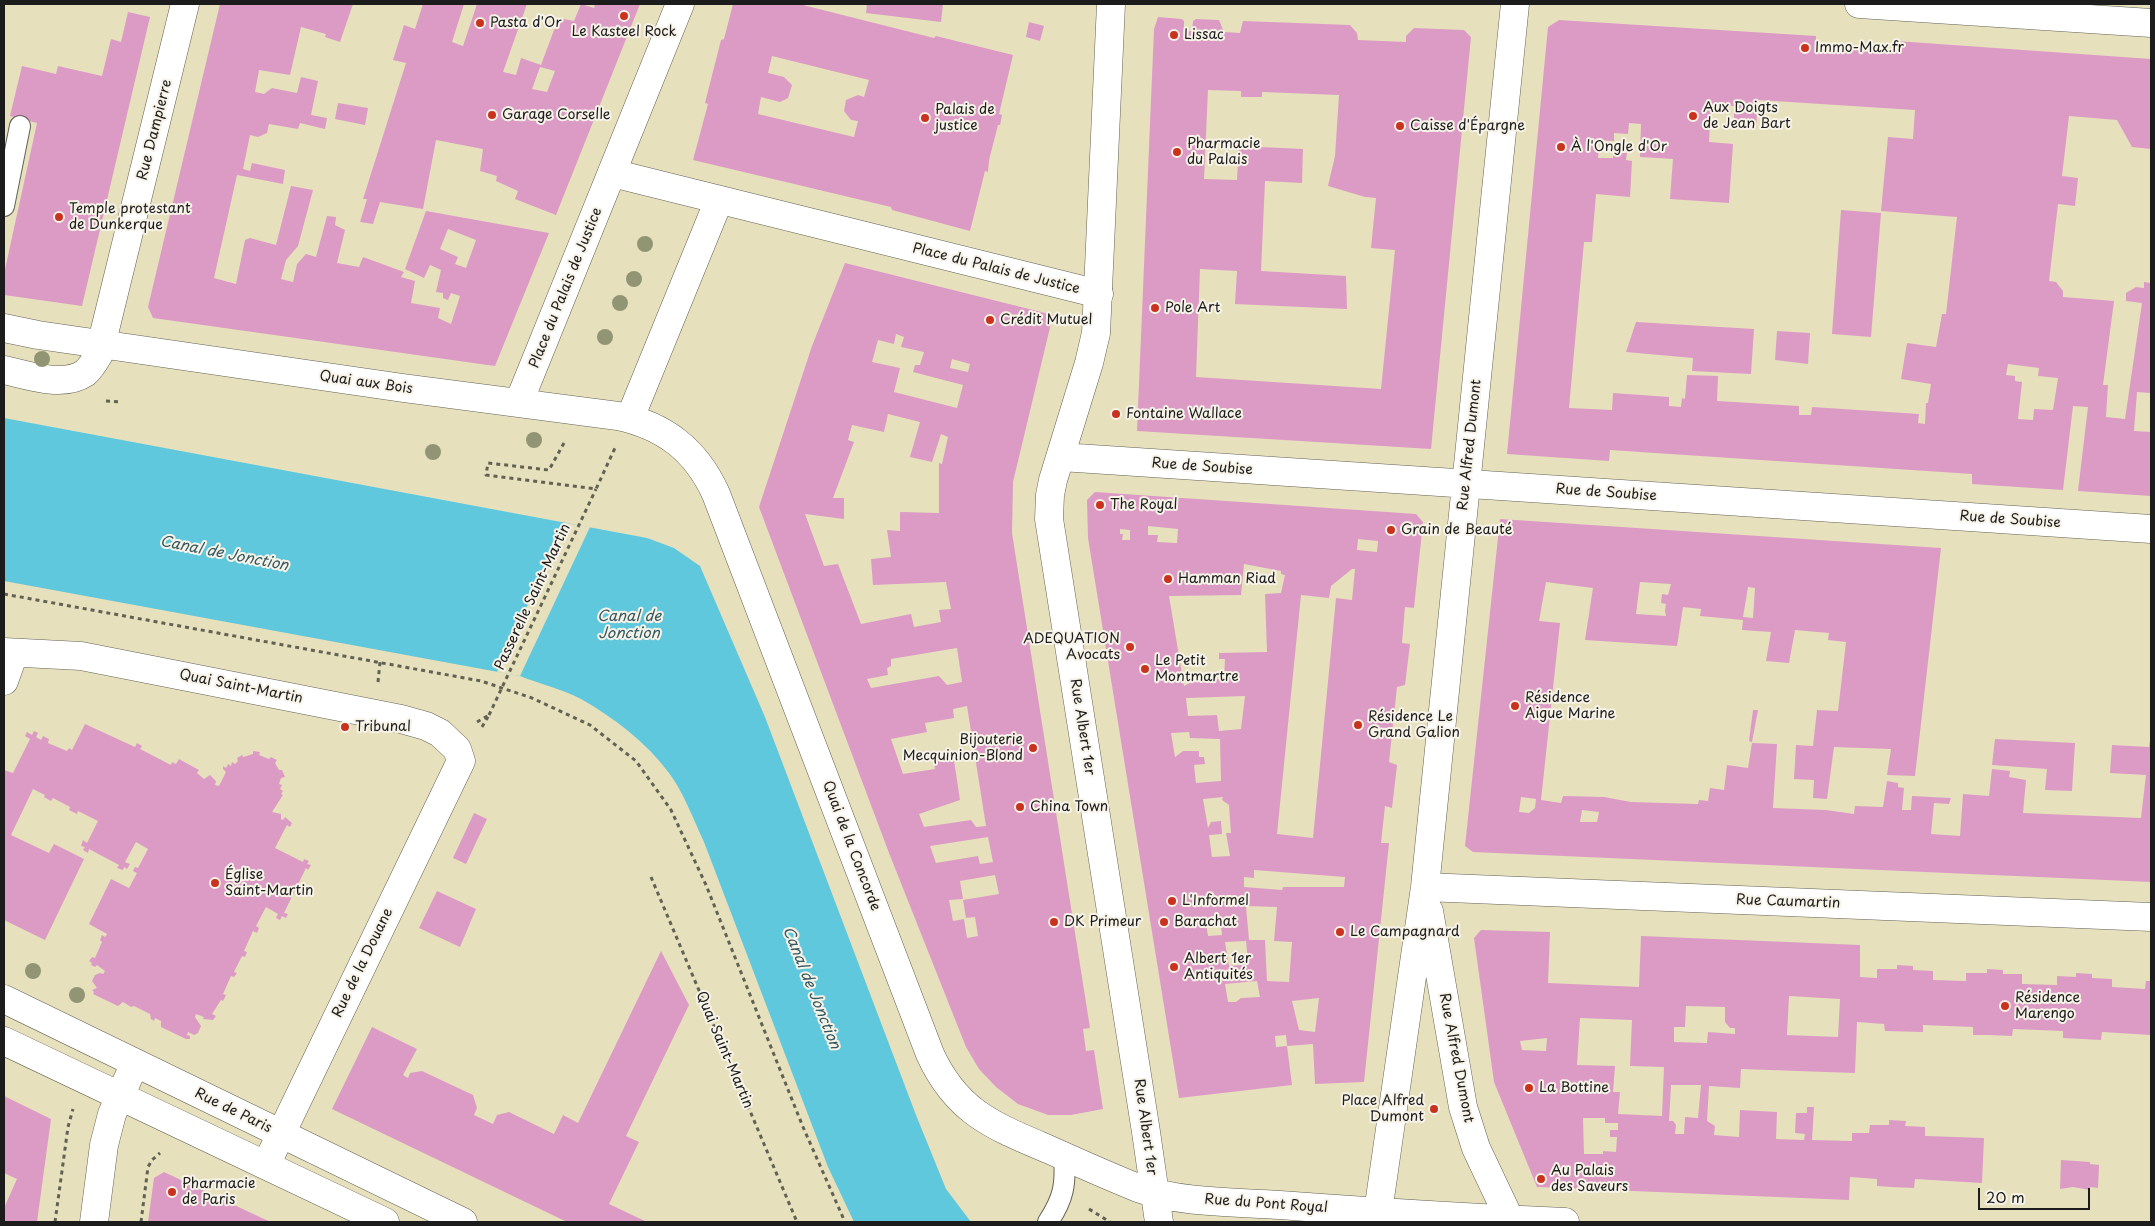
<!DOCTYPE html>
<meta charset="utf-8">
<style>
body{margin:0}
#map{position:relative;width:2155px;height:1226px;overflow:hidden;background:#e7e0bd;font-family:"Playpen Sans",sans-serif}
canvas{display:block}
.frame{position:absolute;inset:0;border:5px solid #1c1c1c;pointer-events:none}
.scale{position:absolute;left:1978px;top:1188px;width:112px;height:22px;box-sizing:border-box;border:2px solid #1c1c1c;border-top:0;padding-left:6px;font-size:15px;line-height:18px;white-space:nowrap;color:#1c1c1c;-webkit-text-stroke:4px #f7f3e8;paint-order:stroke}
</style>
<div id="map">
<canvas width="2155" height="1226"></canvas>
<div class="frame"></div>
<div class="scale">20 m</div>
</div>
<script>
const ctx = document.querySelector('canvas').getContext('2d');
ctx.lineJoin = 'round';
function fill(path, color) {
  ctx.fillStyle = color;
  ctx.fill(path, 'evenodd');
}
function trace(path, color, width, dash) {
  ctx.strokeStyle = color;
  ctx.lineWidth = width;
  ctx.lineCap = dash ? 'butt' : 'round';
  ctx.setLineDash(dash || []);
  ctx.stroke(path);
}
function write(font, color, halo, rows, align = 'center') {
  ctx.font = font + ' "Playpen Sans",sans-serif';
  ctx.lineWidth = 4;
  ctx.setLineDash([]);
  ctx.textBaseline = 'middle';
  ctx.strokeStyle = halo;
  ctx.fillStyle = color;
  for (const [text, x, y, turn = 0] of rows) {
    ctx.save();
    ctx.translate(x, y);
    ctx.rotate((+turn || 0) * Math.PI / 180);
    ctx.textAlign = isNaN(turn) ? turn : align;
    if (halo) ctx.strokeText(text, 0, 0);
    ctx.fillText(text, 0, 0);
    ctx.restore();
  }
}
const water = new Path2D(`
 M4 418 647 538 674 548 700 566 765 717 916 1115 946 1189 971 1222H854L828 1167 704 842C693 819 684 793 669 773 646 742 614 718 581 699 562 689 540 684 520 676L4 581Z`);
const pier = new Path2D(`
 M565 523 590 527 520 676 497 672Z`);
const building = new Path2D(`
 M220 4H353L340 42 325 37 326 34 301 27 290 75 259 70 255 92 264 94 272 88 297 93 301 77 318 81 311 115 327 118 325 129 300 123 298 129 269 124 267 133 258 137 250 135 243 169 250 171 252 163 285 170 283 184 237 175 214 278 236 284 245 240 250 238 276 245 291 186 313 190 298 246 286 260 281 279 293 282 297 264 306 254 316 257 327 216 336 217 335 225 345 230 337 263 359 267 363 257 404 272 401 277 415 281 411 303 440 308 438 318 451 324 460 296 451 293 448 300 443 298V293L436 292 441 270 430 265 424 278 405 269 426 211 549 233 495 366 153 318 148 307ZM448 229 476 240 466 268 455 264 458 257 440 249Z
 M423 4H464L452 42 463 46 477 4H527L503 72 516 75 521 58 541 65 554 30 564 19 574 21 581 4 594 8 595 4H640L556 215 515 199 518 191 496 181 497 176 480 171 483 149 436 140 423 209 380 202 373 224 360 222 367 199H363L406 63 393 60 404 25 415 29ZM540 67 555 71 547 92 532 89Z
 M733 4H799L934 38 936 36 1013 55 999 114 1002 115 1000 125H998L989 160 988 172 985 171 970 231 892 210 891 207 693 160 708 104 705 103 721 40 724 39ZM772 56 869 80 864 97 858 95 846 100 844 111 851 120 858 121 854 137 758 114 761 97 780 102 788 98 792 85 784 77 768 73Z
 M867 4H943L941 22 866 13Z
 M128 12 150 17 82 306 4 295V274L37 123 10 116 22 66 56 74 58 66 102 76 111 39 121 42Z
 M1158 17 1182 19 1184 21V31H1192L1193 21 1196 19 1219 20 1224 32 1240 33 1243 21 1350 25 1357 33 1358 40 1406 42V36L1414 28 1464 30 1471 37 1431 449 1137 431 1154 29ZM1208 90 1241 91V97H1262V92L1339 95 1335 156 1328 186 1365 197 1376 198 1371 248 1395 250 1381 389 1196 377 1200 269 1237 271 1235 304 1347 309 1346 276 1261 271 1265 181 1302 183 1303 149 1239 146 1237 180 1204 179Z
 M1559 20 1816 36V47L1895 52 1896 41 2151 59V149L2132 147 2117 120 2069 116 2062 176 2078 178 2075 206 2058 204 2049 281 2056 282 2063 291V297L2114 301 2103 385H2108L2106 417 2125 419 2142 303 2126 301V293L2136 287 2144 288V282L2151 283V393L2137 392 2134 431 2151 432V496L2078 491 2088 407 2073 406 2063 490 1972 484V474L1610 450 1609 461 1507 454 1548 27ZM1758 100 1915 110 1913 139 1888 137 1881 211 1957 217 1946 314H1942L1936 347 1907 343 1901 379 1931 384 1928 403H1926L1925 424 1918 423 1919 414 1812 407 1811 415H1799V406L1717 401 1718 376 1687 375 1685 399 1682 398 1681 407 1669 406V397L1613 393 1612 410 1569 408 1584 242H1592L1596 194 1630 197 1632 161 1626 160 1627 153 1613 152V158H1598L1599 151H1594L1595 140 1614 141V133L1628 134 1629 123 1641 124 1640 157 1673 159 1670 199 1729 203 1733 144 1709 142 1711 105 1734 106V129H1756ZM2008 364 2039 368 2038 376 2058 378 2053 410 2034 409 2033 420 2018 419 2022 382 2015 381V376L2006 375Z
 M1029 22 1044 26 1040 41 1026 37Z
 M338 103 368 108 365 125 335 119Z
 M1841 210 1881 213 1871 337 1832 334Z
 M845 263 1053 315 1013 482 1012 533 1090 1028 1083 1029 1086 1051 1094 1050 1103 1109 1071 1115H1048L1018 1104 996 1087 979 1069 966 1047 889 853 759 507 812 346ZM896 334 904 337 901 347 924 352 920 365H915L913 372 963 385 957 408 894 392 900 368 872 362 878 340 894 344ZM952 359 970 364 968 372 950 368ZM888 414 920 422 910 457 932 462 941 434 948 437 942 464 939 463V513L900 512V531L887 530 891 557 871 559 873 585 946 582 951 609 939 610 941 622 914 627 911 614 861 624 838 564 824 566 805 514 844 519V498H833L854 442 848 440 852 425 884 432ZM957 648 962 682 947 685 939 676 871 688 867 679 888 675 887 668 891 666V659ZM967 706 986 826 976 827 971 820 924 827 919 814 960 800 953 754 933 756 935 769 903 774 891 739 927 732 925 723 954 718 953 709ZM988 837 993 862 980 864 978 856 936 863 930 846ZM995 875 999 894 963 900 966 918 975 917 978 936 967 938 964 919 953 921 949 900 963 899 960 881Z
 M1636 322 1754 329 1751 374 1692 371 1693 358 1626 352Z
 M1777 331 1810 333 1808 364 1775 360Z
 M1095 492 1416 514 1423 522 1414 608 1405 607 1402 643 1410 644 1405 685 1397 687 1389 762 1397 765 1392 808 1385 806 1381 843H1389L1364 1082 1315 1084 1313 1044 1287 1046 1286 1035 1275 1036 1276 1047 1287 1046 1292 1085 1179 1098 1088 538 1087 500ZM1148 526 1178 529 1177 543 1157 542 1158 535H1148ZM1120 529 1130 530V540H1122L1123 534H1120ZM1358 539 1378 541 1377 552 1357 550ZM1244 564 1281 571V574L1285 575 1281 593 1265 594 1267 652 1219 653V659H1225L1224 679 1195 680 1184 686 1169 596 1241 595ZM1352 569H1355L1352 600 1336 598 1313 838 1277 834 1301 595 1329 598 1331 586ZM1245 696 1241 729 1219 731 1217 715 1188 716 1186 698ZM1189 732 1190 738 1220 739 1221 781 1196 783 1194 765 1205 764 1204 757H1199V751H1183L1175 757 1171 733ZM1223 797 1222 800 1229 805 1231 833H1226L1230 856 1212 857 1209 835 1222 834 1221 821 1211 822 1208 828 1203 799ZM1254 870 1345 877 1344 887H1283L1282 890 1244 887V877L1254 878ZM1246 906 1277 907 1274 941 1292 942 1289 982 1267 981 1265 940H1249ZM1212 916H1220L1222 935 1208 936 1206 923ZM1246 941 1248 961 1241 962V965L1229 966 1225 942ZM1257 981 1260 997 1241 998 1236 1002H1228L1225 984ZM1319 998 1315 1032 1299 1030 1292 1001Z
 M1500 519 1941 548 1915 776 1887 775 1891 749 1834 747 1827 799 1813 798 1814 780 1794 779 1796 745 1813 746 1817 710 1838 711 1846 642 1828 640 1829 633 1795 630 1789 663 1766 661 1771 632 1742 630 1743 620 1700 616 1701 609 1683 607 1677 646 1585 640 1593 588 1546 582 1539 621 1560 623 1541 800 1561 803 1563 796 1604 797 1631 802 1698 804 1699 800 1708 801 1710 788 1724 790 1727 765 1748 768 1752 743 1777 744 1773 808 1826 810 1854 814 1855 806 1883 807 1887 781 1898 783V787L1904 788 1902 810H1911L1912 796 1951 798 1949 804 1934 803 1931 834 1960 836 1963 794 1989 796 1992 769 2010 771 2009 777 2026 780 2023 813 2141 818 2146 775 2110 773 2112 745 2149 747 2151 735V882L1473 852 1465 846ZM1640 582 1671 584 1668 595 1662 594 1661 603 1666 604 1665 611 1666 616 1636 614ZM1748 587 1755 588 1753 618 1743 617ZM1521 797 1536 799 1535 808 1529 813 1519 812ZM1582 810 1599 812 1597 822H1580Z
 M1753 710H1758L1752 742 1749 741Z
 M85 724 135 747 137 743 142 746 140 749 171 765 172 762 176 764 179 759 199 770 197 773 204 779 210 775 216 781 215 785 219 786 226 772 223 769V766L226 768 228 764 231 766 232 762 235 764 238 761 237 758 242 755 243 757 253 754V751L260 752 259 755 269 759 271 757 277 760 275 763 279 770H282L285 777 281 778 279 784 282 785 280 789 283 791 281 794 283 795 272 812 281 814V819L283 820 285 817 292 823 290 827 287 825 275 848 303 862 304 859 309 861 307 864 311 865 308 870 306 868 284 913 288 914 286 918 282 916 280 920 276 918 278 914 266 907 256 926 259 928 257 933 253 931 244 951 247 952 245 957 242 956 234 972 237 973 234 977 231 976 223 994 226 995 223 1001 221 1000 212 1014 216 1016 213 1020 203 1019 204 1017 196 1014 195 1017 201 1026 198 1033 194 1035 188 1032 187 1035 190 1036V1039H186L161 1027V1021L155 1018 154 1021 151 1019 150 1014 134 1006 131 1007 123 1002 118 1006 93 994 94 992 92 990 97 988 92 981 95 975 100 973 103 974 105 971 97 965 95 967 91 965 92 963 89 961 92 957 95 958 102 942 100 940 102 935 105 937 107 934 89 924 111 879 129 888 137 873 133 871 135 867 138 868 148 849 136 842 125 862 130 864 127 869 124 867 123 870 117 868 119 865 89 849 88 853 83 850 85 847 81 846 83 840 87 843 98 821 78 811 77 814 69 810 70 807 53 798 51 801 44 797 45 795 33 789 11 835 49 853 54 844 84 859 45 940 4 920V770L13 773 30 739 25 736 27 732 32 735 34 731 38 733 36 737 41 740 43 736 49 739 48 743 67 751 69 748 72 750Z
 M1995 739 2075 743 2072 791 2045 790 2047 769 1992 765Z
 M474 813 487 819 466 864 453 858Z
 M437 891 476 909 460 947 419 928Z
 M1481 930 1550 932 1548 983 1639 987 1641 936 1860 945V977L1877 978V969H1897V965L1913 966V970L1933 971V980L1966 981V973H1987V969L2003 970V974H2022V984L2057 985V976L2076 977V973L2092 974V978L2112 979V987L2145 989 2146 981H2151V1035L2102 1032 2101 1040 2063 1038V1031L2013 1029 2012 1036 1989 1035H1973V1027L1923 1025V1032L1885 1031 1884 1024 1857 1022 1855 1073 1741 1069 1740 1088 1709 1086 1707 1121 1715 1126 1714 1135 1739 1137 1740 1110 1777 1112 1776 1139 1804 1140 1805 1134 1795 1133 1796 1113H1807V1107H1814L1812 1140 1852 1141V1133H1869L1870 1125H1889V1120L1906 1121 1905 1126 1925 1127V1136L1984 1138 1982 1183 1915 1179 1914 1188 1891 1187 1877 1186V1179L1850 1177 1849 1200 1537 1187 1494 1082 1474 938ZM1789 996 1840 999 1838 1037 1787 1035ZM1686 1006 1725 1007V1022L1730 1028H1735V1034L1708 1032 1707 1043 1674 1042V1027H1685ZM1580 1018 1632 1020 1630 1066 1664 1067 1662 1116 1618 1114 1620 1092H1613L1615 1066 1577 1065ZM1547 1038 1546 1051 1522 1050 1520 1041ZM1671 1085H1701L1698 1118 1685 1117 1684 1134H1675L1676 1125 1673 1121H1669ZM1583 1118H1605V1123H1618V1130H1610V1137H1617L1616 1152 1603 1151V1154H1584Z
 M661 951 689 1005 626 1136 639 1142 609 1204 647 1222H567L332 1109 372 1027 417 1049 403 1075 408 1078 410 1073 422 1071 473 1095 477 1108 474 1115 493 1124 497 1115 509 1112 554 1134 563 1115 578 1123Z
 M4 1096 51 1119 37 1222H4V1208L17 1179 4 1173Z
 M2061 1160 2090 1162V1164L2099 1165 2098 1188 2090 1187V1190L2073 1187 2060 1189Z
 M164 1172 264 1219 271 1222H148L154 1178Z`);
const path = new Path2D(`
 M106 401 122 402
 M564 443 549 470 488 463 486 475 596 489 615 448
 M4 594 481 681 532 698 590 725 636 761 671 810 706 885 803 1127 845 1222
 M378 682 380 662
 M477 722 489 715
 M482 727 489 715
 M651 877 797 1222
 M1089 1209 1110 1222
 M55 1222 68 1127 73 1109
 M141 1222 148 1167 152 1160 160 1153`);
const service = new Path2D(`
 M4 206 20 126
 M1048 1222C1064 1198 1066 1184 1064 1156`);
const pedestrian = new Path2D(`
 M612 173 1099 294
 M630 418 719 200`);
const minor = new Path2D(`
 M1111 4 1096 333 1089 363 1053 480 1050 495 1049 519 1146 1132 1159 1222
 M1859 4 2151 23
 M4 328 38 335 403 388 618 416C665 426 696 450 716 494L930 1054C957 1113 994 1126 1050 1150 1079 1163 1108 1176 1138 1188 1180 1203 1235 1202 1280 1205 1375 1212 1470 1218 1565 1222
 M4 370C27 375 63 388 85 373 91 368 95 361 99 354L185 4
 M519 402 680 4
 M1061 457 2151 529
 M4 652 81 656 401 719 426 726 440 733 457 749 461 761 266 1165
 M4 681 14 653
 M1425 887 2151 917
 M1429 911 1463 1107 1476 1148 1511 1222
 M1378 1212 1425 887 1515 4`);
const tertiary = new Path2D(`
 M94 1222 104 1145 112 1114 135 1063`);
const secondary = new Path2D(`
 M4 999 463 1222
 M4 1041 385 1222`);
const pathBridge = new Path2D(`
 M489 715 596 489`);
const trees = [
 [645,244],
 [634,279],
 [620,303],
 [605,337],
 [42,359],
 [534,440],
 [433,452],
 [33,971],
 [77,995]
];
const markers = [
 [624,16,5,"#c8321e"],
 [480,23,5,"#c8321e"],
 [1174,35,5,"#c8321e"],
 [1805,48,5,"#c8321e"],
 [492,115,5,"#c8321e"],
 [1693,116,5,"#c8321e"],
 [925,118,5,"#c8321e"],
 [1400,126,5,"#c8321e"],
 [1561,147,5,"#c8321e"],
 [1177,152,5,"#c8321e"],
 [59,217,5,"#c8321e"],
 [1155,308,5,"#c8321e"],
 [990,320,5,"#c8321e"],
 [1116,414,5,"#c8321e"],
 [1100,505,5,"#c8321e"],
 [1391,530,5,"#c8321e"],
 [1168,579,5,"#c8321e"],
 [1130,647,5,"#c8321e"],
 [1145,669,5,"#c8321e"],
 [1515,706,5,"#c8321e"],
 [1358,725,5,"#c8321e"],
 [345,727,5,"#c8321e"],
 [1033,748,5,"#c8321e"],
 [1020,807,5,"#c8321e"],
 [215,883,5,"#c8321e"],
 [1172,901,5,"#c8321e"],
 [1054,922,5,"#c8321e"],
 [1164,922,5,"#c8321e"],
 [1340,932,5,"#c8321e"],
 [1174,967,5,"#c8321e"],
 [2005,1006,5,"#c8321e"],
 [1529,1088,5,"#c8321e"],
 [1434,1109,5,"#c8321e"],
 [1541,1179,5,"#c8321e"],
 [172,1192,5,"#c8321e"]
];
const poiNames = [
 ["Pasta d'Or",490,23],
 ["Le Kasteel Rock",624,32,"center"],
 ["Lissac",1184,35],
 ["Immo-Max.fr",1815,48],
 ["Aux Doigts",1703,108],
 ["de Jean Bart",1703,124],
 ["Palais de",935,110],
 ["justice",935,126],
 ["Garage Corselle",502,115],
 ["Caisse d'Épargne",1410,126],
 ["Pharmacie",1187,144],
 ["du Palais",1187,160],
 ["À l'Ongle d'Or",1571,147],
 ["Temple protestant",69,209],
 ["de Dunkerque",69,225],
 ["Pole Art",1165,308],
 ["Crédit Mutuel",1000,320],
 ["Fontaine Wallace",1126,414],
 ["The Royal",1110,505],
 ["Grain de Beauté",1401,530],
 ["Hamman Riad",1178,579],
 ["ADEQUATION",1120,639,"right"],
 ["Avocats",1120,655,"right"],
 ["Le Petit",1155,661],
 ["Montmartre",1155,677],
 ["Résidence",1525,698],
 ["Aigue Marine",1525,714],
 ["Résidence Le",1368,717],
 ["Grand Galion",1368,733],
 ["Tribunal",355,727],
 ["Bijouterie",1023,740,"right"],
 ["Mecquinion-Blond",1023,756,"right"],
 ["China Town",1030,807],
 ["Église",225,875],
 ["Saint-Martin",225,891],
 ["L'Informel",1182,901],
 ["DK Primeur",1064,922],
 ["Barachat",1174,922],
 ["Le Campagnard",1350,932],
 ["Albert 1er",1184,959],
 ["Antiquités",1184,975],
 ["Résidence",2015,998],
 ["Marengo",2015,1014],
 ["La Bottine",1539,1088],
 ["Place Alfred",1424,1101,"right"],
 ["Dumont",1424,1117,"right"],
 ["Au Palais",1551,1171],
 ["des Saveurs",1551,1187],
 ["Pharmacie",182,1184],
 ["de Paris",182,1200]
];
const streetNames = [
 ["Rue Dampierre",155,130,-76],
 ["Place du Palais de Justice",996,269,14],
 ["Place du Palais de Justice",566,288,-68],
 ["Quai aux Bois",366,383,8],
 ["Rue Alfred Dumont",1470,445,-84],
 ["Rue de Soubise",1202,467,4],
 ["Rue de Soubise",1606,493,4],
 ["Rue de Soubise",2010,520,4],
 ["Passerelle Saint-Martin",533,597,-65],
 ["Quai Saint-Martin",241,687,11],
 ["Rue Albert 1er",1082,727,81],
 ["Quai de la Concorde",851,846,69],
 ["Rue Caumartin",1788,902,2],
 ["Rue de la Douane",363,963,-64],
 ["Quai Saint-Martin",724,1050,67],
 ["Rue Alfred Dumont",1456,1058,79],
 ["Rue de Paris",233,1111,26],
 ["Rue Albert 1er",1145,1127,82],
 ["Rue du Pont Royal",1266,1204,4]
];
const waterNames = [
 ["Canal de Jonction",224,554,11],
 ["Canal de",629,617],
 ["Jonction",629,634],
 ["Canal de Jonction",811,988,68]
];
fill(water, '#60c8dd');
fill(pier, '#e7e0bd');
fill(building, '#dc9bc5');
trace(service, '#636154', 22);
trace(pedestrian, '#636154', 29);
trace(minor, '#636154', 29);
trace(tertiary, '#636154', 29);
trace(secondary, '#636154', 29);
trace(path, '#636154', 3, [4, 4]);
trace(service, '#fff', 20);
trace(pedestrian, '#fff', 28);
trace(minor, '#fff', 28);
trace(tertiary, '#fff', 28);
trace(secondary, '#fff', 28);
trace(pathBridge, '#636154', 3, [4, 4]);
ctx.fillStyle = '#929574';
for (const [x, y] of trees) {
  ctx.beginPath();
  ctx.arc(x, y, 8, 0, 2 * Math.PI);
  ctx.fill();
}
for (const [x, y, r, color] of markers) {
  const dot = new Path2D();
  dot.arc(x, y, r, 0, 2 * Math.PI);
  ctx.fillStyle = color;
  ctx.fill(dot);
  trace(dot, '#f7f3e8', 2);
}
write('14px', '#1c1c1c', '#f7f3e8', poiNames, 'left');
write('14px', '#1c1c1c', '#f7f3e8', streetNames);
write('italic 15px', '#345860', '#f7f3e8', waterNames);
</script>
